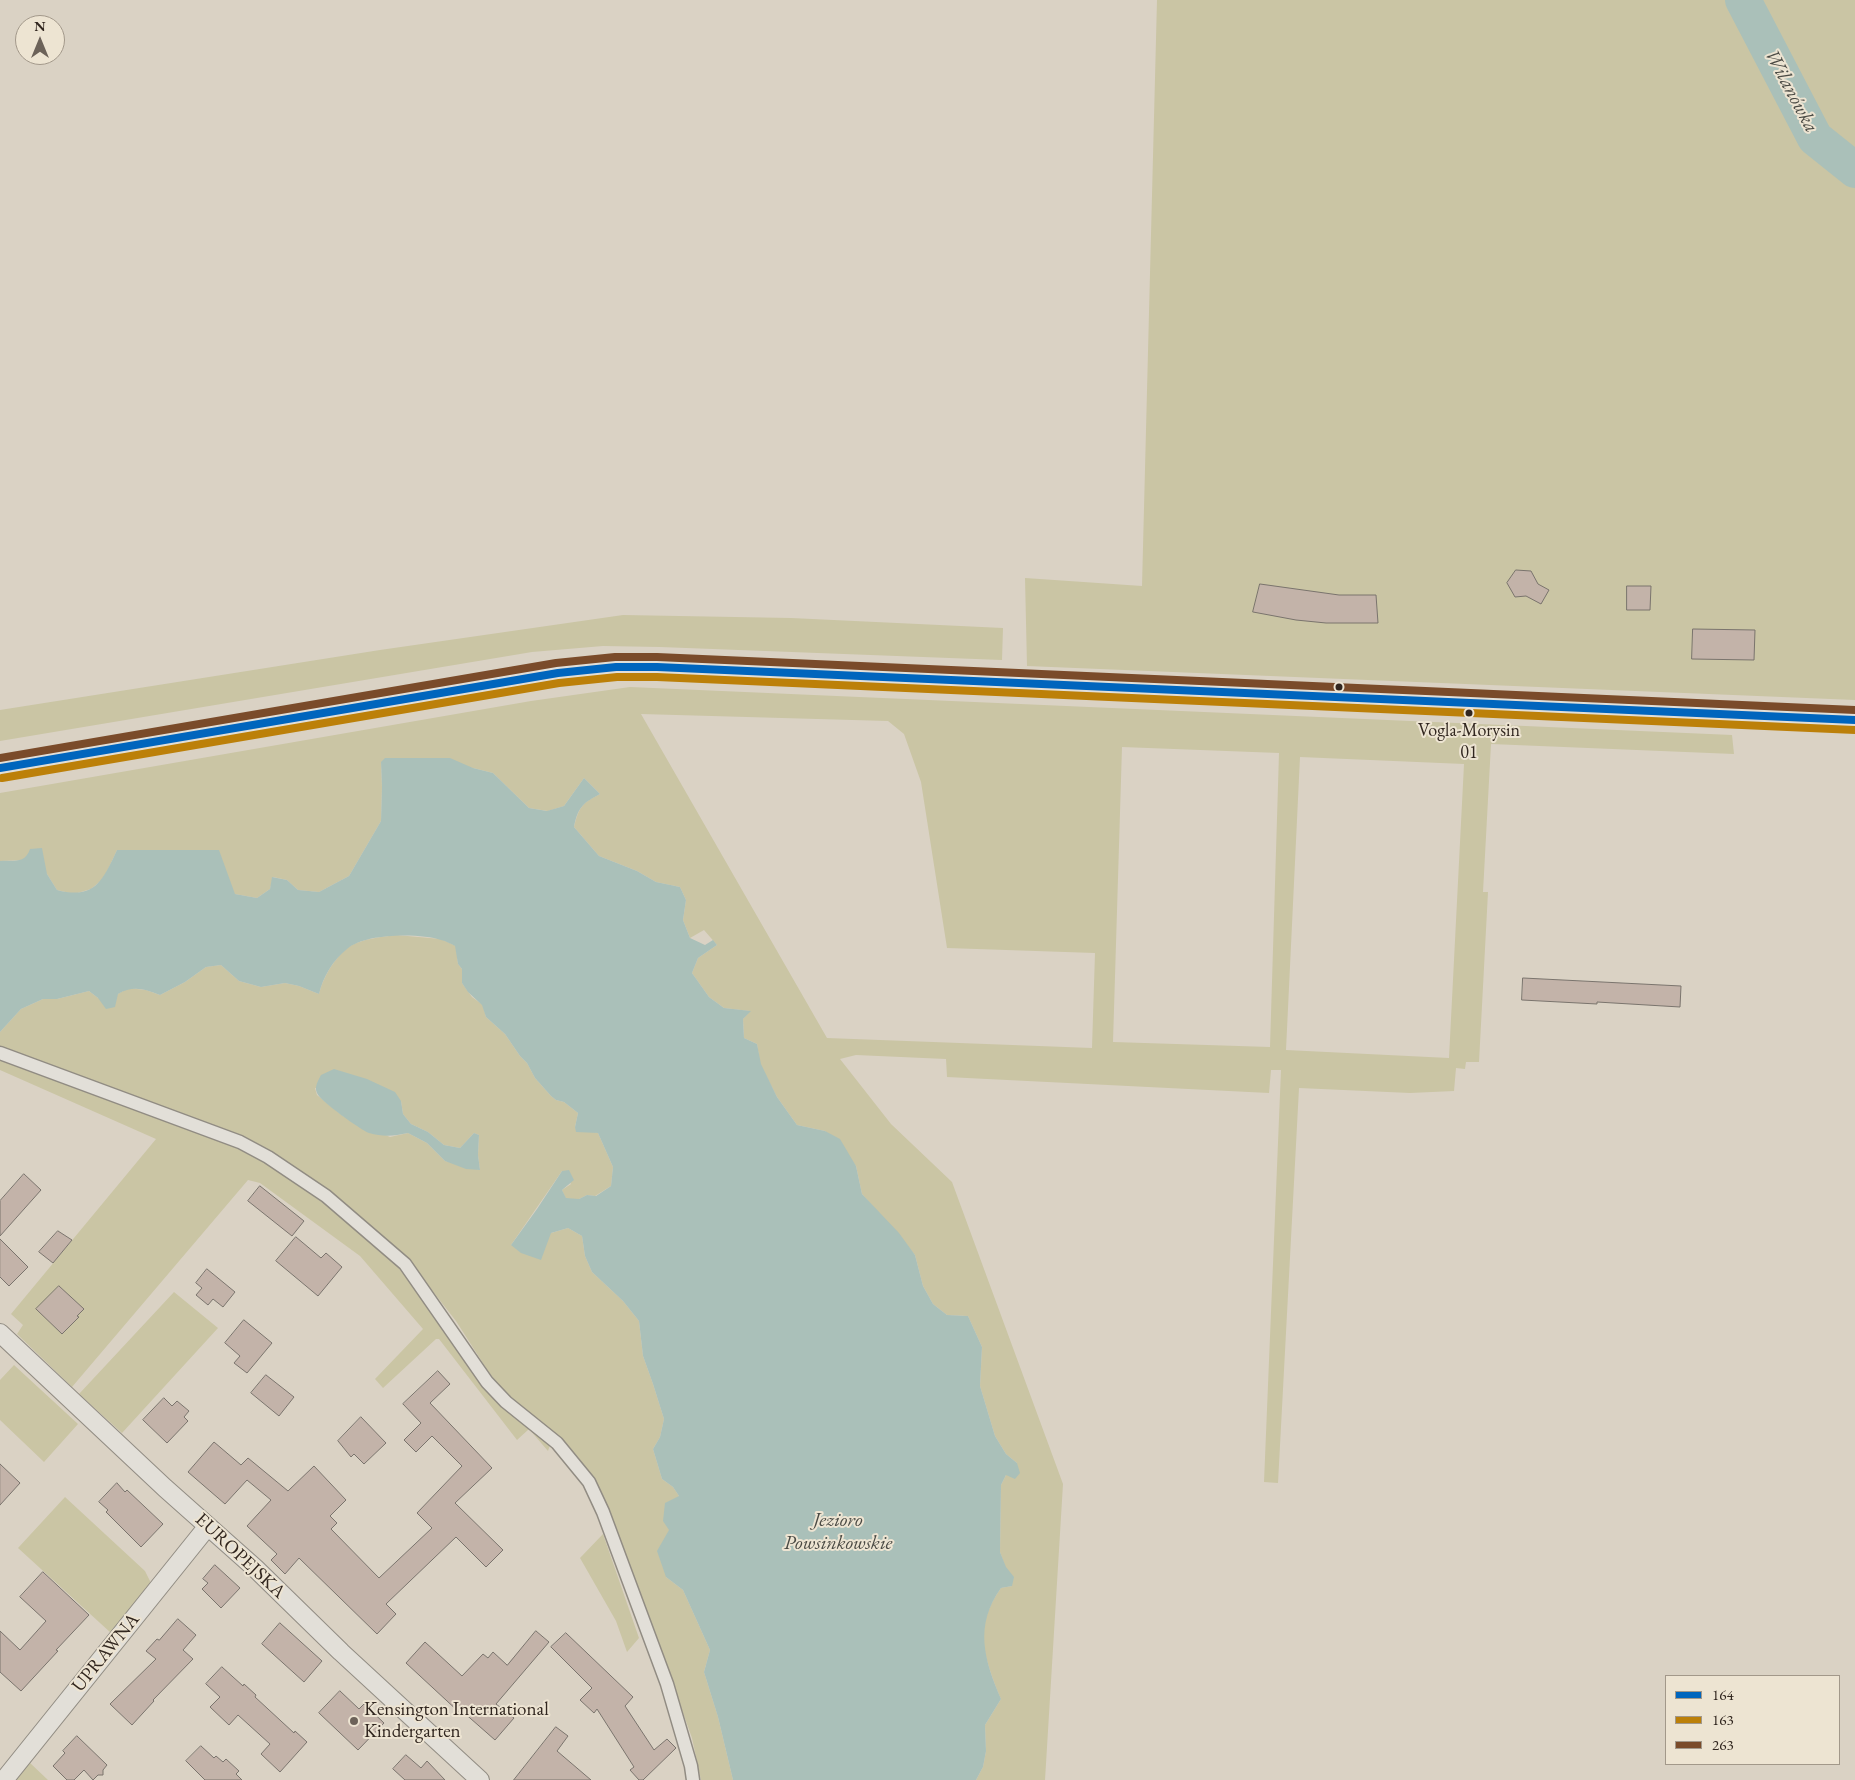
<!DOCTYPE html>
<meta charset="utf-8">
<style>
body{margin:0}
#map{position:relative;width:1855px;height:1780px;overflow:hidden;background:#dad2c4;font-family:"EB Garamond",serif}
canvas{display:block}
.legend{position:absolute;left:1665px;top:1675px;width:175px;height:90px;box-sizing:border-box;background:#ede4d2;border:1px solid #a2988a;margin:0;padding:6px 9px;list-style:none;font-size:15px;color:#31261f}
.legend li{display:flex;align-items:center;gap:10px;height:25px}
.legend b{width:25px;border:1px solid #a2988a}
.north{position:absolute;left:15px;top:15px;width:50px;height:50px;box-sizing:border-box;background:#ede4d2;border:1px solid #a2988a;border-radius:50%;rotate:0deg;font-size:14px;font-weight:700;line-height:20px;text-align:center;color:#31261f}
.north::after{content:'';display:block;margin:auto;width:18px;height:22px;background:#6c6259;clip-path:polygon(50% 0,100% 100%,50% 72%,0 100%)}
</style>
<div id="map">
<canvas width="1855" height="1780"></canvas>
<ul class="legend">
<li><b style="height:6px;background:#0065bd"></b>164</li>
<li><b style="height:6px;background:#bc8009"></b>163</li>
<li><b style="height:6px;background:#7a4b2a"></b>263</li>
</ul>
<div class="north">N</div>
</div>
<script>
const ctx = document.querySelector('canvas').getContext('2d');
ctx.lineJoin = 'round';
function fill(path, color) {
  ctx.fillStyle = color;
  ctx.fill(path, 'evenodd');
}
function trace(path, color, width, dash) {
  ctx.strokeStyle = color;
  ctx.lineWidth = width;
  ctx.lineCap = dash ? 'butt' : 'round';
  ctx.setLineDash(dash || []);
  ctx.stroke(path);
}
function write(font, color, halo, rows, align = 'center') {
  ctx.font = font + ' "EB Garamond",serif';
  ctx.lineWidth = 4;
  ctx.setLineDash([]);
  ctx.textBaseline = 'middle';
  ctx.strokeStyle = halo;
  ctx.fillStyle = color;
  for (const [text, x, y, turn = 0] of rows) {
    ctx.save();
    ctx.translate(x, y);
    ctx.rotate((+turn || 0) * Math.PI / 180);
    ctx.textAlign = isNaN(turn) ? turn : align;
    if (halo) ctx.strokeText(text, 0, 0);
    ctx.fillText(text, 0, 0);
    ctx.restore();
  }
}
const green = new Path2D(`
 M1157 0H1729L1738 23 1754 0H1855V700L1027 666 1025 578 1142 586Z
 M623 615 791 618 1003 628 1002 660 660 647 603 646 532 652 0 741V710L380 650Z
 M630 687 1732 735 1734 754 1491 744 1483 892H1488L1479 1062H1466L1465 1069 1456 1068 1454 1091 1410 1093 1299 1088 1278 1483 1264 1482 1281 1070H1271L1269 1093 947 1077 946 1059 856 1055 840 1059 891 1124 952 1182 1063 1484 1045 1780H976L983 1767 986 1751 985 1725 1001 1699C994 1683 984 1656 983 1639 982 1621 991 1602 1001 1588L1012 1586 1000 1552 1001 1485 1006 1475 1017 1463 1006 1454 995 1436 980 1386 982 1347 968 1316 947 1315 933 1304 923 1286 915 1255 862 1194 856 1166 825 1131 797 1125 777 1097 760 1064 757 1044 744 1038 743 1019 750 1011 724 1008 709 997 692 973 698 958 717 945 704 930 690 938 683 920 686 900 680 887 656 882 637 871 599 856 574 827C579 807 582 803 600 794L584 778 564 806 548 811 529 808 493 773 473 768 381 762 382 787 381 821 349 876 319 892 298 890 287 880 273 877 270 889 257 898 235 894 117 850 104 878 91 889 74 894 57 890 47 874 28 856 23 860 0 861V793L531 701ZM641 714 888 721 904 734 921 782 947 948 1095 953 1092 1048 827 1038ZM1122 747 1279 753 1270 1047 1113 1042ZM1300 757 1464 764 1449 1058 1286 1050Z
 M396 935 441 939 456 946 458 964 462 969V983L472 997 483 1005 486 1017 505 1034 520 1056 527 1063 535 1078 551 1096 556 1100 564 1102 578 1113 575 1127 598 1133 613 1167 611 1186 595 1196 587 1195 579 1199H566L562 1190 571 1184 562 1171 511 1245 568 1228 582 1236 585 1256 592 1272 623 1301 639 1321 643 1356 653 1384 664 1419 660 1437 653 1449 662 1479 673 1487 679 1496 669 1530 666 1577 683 1590 710 1650 704 1672 718 1717 733 1780H701L692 1738 638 1587 597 1485 578 1457 540 1420 515 1403 502 1390 488 1371 456 1321 427 1284 380 1235 316 1183 264 1147 231 1132 0 1049V1032L21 1009 43 999H57L89 991 98 998 118 994 128 988 146 990 160 995 185 982 206 967 221 965 239 981 261 987 285 983 299 986 319 994C323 977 334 959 347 948 359 939 382 937 396 935ZM315 1088 401 1101 403 1114 411 1124 428 1132 444 1145 460 1148 474 1133 479 1135 478 1155 480 1170 445 1161 427 1143 408 1133 390 1137 343 1116 317 1095Z
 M0 1059 232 1143 263 1161 322 1202 403 1270 446 1330 550 1445 548 1451 529 1429 517 1440 439 1339H436L383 1388 375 1379 423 1329 360 1256 260 1183 248 1180 72 1387 17 1334 23 1325 11 1314 156 1139 0 1070Z
 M174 1292 218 1328 122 1433 79 1394Z
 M14 1365 78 1424 44 1462 0 1420V1380Z
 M65 1497 145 1571 151 1583 111 1633 18 1548Z
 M603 1534 639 1638 627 1652 616 1621 580 1558Z
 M28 1761 48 1780H14Z`);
const water = new Path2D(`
 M385 758H450L473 768 493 773 529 808 547 811 564 806 584 778 600 794C583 803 578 807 574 827L599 856 637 871 656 882 680 887 686 900 683 920 690 938 705 945 713 940 717 945 698 958 692 973 709 997 724 1008 751 1011 743 1019 744 1038 757 1044 761 1064 777 1097 797 1125 825 1131 840 1139 856 1166 862 1194 899 1233 915 1255 923 1286 933 1304 947 1315 968 1316 982 1347 980 1386 995 1436 1006 1454 1017 1463 1020 1473 1015 1479 1006 1475 1001 1485 1000 1552 1006 1567 1014 1577 1012 1586 1001 1588C974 1626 984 1659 1001 1699L985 1725 986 1751 983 1767 976 1780H733L718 1717 704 1672 710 1650 683 1590 666 1577 657 1551 669 1530 663 1521 665 1503 679 1496 673 1487 662 1479 653 1449 660 1437 664 1419 653 1384 643 1356 639 1321 623 1301 592 1272 585 1256 582 1236 568 1228 551 1233 541 1260 521 1253 511 1245 537 1209 562 1171 569 1170 574 1180 562 1190 566 1198 579 1199 587 1195 596 1196 611 1186 613 1167 598 1133 576 1132 575 1127 578 1113 564 1102 556 1100 551 1096 535 1078 527 1063 520 1056 505 1034 486 1017 482 1005 468 992 462 983V969L458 964 455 946C451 944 446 941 441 940 420 933 365 933 347 949 333 960 323 977 319 994L299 986 285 983 261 987 239 981 221 965 206 967 185 982 160 995C144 989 133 985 118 994L115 1007 106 1009 98 998 89 991 57 999H43L21 1009 0 1032V861C14 860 25 864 30 849L42 848 47 874 57 890C95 900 103 880 117 850H219L235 894 257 898 270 889 272 877 287 880 298 890 319 892 349 876 381 821 382 787 381 762Z
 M334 1069 367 1079 395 1092 401 1101 403 1114 411 1124 428 1132 444 1145 460 1148 474 1133 479 1135 478 1155 480 1170 466 1169 445 1161 427 1143 408 1133C394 1136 383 1137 369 1133 361 1130 320 1101 317 1093 314 1087 318 1081 321 1075Z`);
const river = new Path2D(`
 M1743 0 1815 138 1855 170`);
const building = new Path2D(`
 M1516 570 1531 571 1538 584 1549 590 1541 604 1526 596 1515 597 1507 583Z
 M1260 584 1339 595H1376L1378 623H1326L1296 620 1253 612Z
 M1627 586H1651L1650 610H1627Z
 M1693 629 1755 630 1754 660 1692 659Z
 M1523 978 1681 986 1680 1007 1597 1002V1004L1522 1000Z
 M24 1174 41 1190 0 1236V1201Z
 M260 1186 304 1221 292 1236 248 1201Z
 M58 1231 72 1240 53 1263 39 1252Z
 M296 1237 321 1258 326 1253 342 1267 318 1296 276 1261Z
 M0 1239 28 1267 9 1286 0 1277Z
 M207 1269 235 1292 223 1307 213 1299 208 1305 196 1295 202 1288 196 1283Z
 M59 1286 84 1309 77 1316 79 1317 62 1334 36 1309Z
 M244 1320 272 1343 247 1373 234 1363 240 1356 225 1343Z
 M438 1371 450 1384 430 1403 492 1468 455 1503 503 1550 486 1567 456 1537 386 1604 396 1614 377 1634 299 1558 285 1574 271 1560 277 1554 247 1526 271 1500 247 1480 225 1504 188 1472 214 1442 241 1465 248 1458 288 1491 314 1466 346 1500 330 1516 337 1523 331 1529 379 1578 432 1528 417 1513 462 1466 432 1436 416 1452 404 1440 421 1423 403 1404Z
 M266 1375 294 1397 279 1416 251 1393Z
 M164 1398 172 1406 177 1401 189 1411 184 1417 188 1421 167 1443 143 1420Z
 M361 1417 386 1443 364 1464 354 1454 351 1457 338 1441Z
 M0 1464 20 1483 0 1505Z
 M117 1483 125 1492 127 1490 163 1524 141 1547 106 1512 108 1510 99 1502Z
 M215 1565 240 1588 221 1608 202 1589 208 1583 203 1579Z
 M43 1572 89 1615 56 1650 58 1651 21 1691 0 1672V1631L20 1650 46 1621 20 1597Z
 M178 1619 196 1635 183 1650 193 1659 153 1700 154 1701 132 1725 110 1704 156 1659 146 1651 157 1639 159 1640Z
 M280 1623 322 1661 304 1682 262 1644Z
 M536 1631 549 1642 496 1704 514 1718 495 1740 462 1711 460 1713 406 1663 425 1642 462 1676 483 1654 488 1658 493 1652 507 1665Z
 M566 1633 633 1697 625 1706 654 1750 667 1739 676 1748 643 1780H639L630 1770 634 1767 597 1709 594 1713 580 1700 592 1688 551 1647Z
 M222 1667 243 1686 244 1684 256 1695 255 1697 294 1733 295 1731 307 1742 280 1772 261 1754 270 1744 238 1715 229 1725 210 1707 220 1697 206 1684Z
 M340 1691 359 1709 364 1704 384 1723 358 1750 319 1713Z
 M556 1727 568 1736 557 1751 591 1780H514Z
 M77 1736 107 1765 103 1770V1775H98L93 1780 84 1770 74 1780H67L53 1766 65 1753 63 1751Z
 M201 1746 214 1758 216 1756 223 1762 226 1759 239 1771 236 1774 242 1780H205L186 1761Z
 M406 1755 421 1768 427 1761 445 1780H405L393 1769Z`);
const pedestrian = new Path2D(`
 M0 1053 240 1142 268 1157 326 1196 405 1264 487 1382 506 1402 557 1443 589 1482 603 1512 667 1684 691 1766 693 1780`);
const minor = new Path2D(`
 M0 1333 165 1488 255 1568 341 1652 480 1780
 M4 1780 208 1526`);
const tertiary = new Path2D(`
 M0 768 558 673 616 667H657L1855 720`);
const bus1 = new Path2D(`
 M0 768 558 673 616 667H657L1855 720`);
const bus2 = new Path2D(`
 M2 778 559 683 617 677H657L1855 730`);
const bus3 = new Path2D(`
 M0 758 556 663 615 657H657L1855 710`);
const markers = [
 [1339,687,4.5,"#31261f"],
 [1469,713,4.5,"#31261f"],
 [354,1721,5,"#6c6259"]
];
const busNames = [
 ["Vogla-Morysin",1469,731],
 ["01",1469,753]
];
const streetNames = [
 ["EUROPEJSKA",240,1556,43],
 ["UPRAWNA",106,1653,-51]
];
const poiNames = [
 ["Kensington International",364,1710],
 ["Kindergarten",364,1732]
];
const waterNames = [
 ["Wilanówka",1791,91,62],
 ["Jezioro",838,1521],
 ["Powsinkowskie",838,1544]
];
fill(green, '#cac5a4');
fill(water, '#aac0b9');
trace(river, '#aac0b9', 36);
fill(building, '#c3b3a9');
trace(building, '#7a746d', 1);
trace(pedestrian, '#918c83', 15);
trace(minor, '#918c83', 20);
trace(tertiary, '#918c83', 24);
trace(pedestrian, '#e2dfd8', 12);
trace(minor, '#e2dfd8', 18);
trace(tertiary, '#e2dfd8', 21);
trace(bus1, '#0065bd', 8);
trace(bus2, '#bc8009', 8);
trace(bus3, '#7a4b2a', 8);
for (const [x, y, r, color] of markers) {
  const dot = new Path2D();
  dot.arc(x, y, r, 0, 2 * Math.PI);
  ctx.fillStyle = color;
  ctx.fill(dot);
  trace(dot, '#ede4d2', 2);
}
write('18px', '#31261f', '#ede4d2', busNames);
write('19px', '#31261f', '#ede4d2', streetNames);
write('19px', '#31261f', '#ede4d2', poiNames, 'left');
write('italic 20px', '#4a4a44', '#ede4d2', waterNames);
</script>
